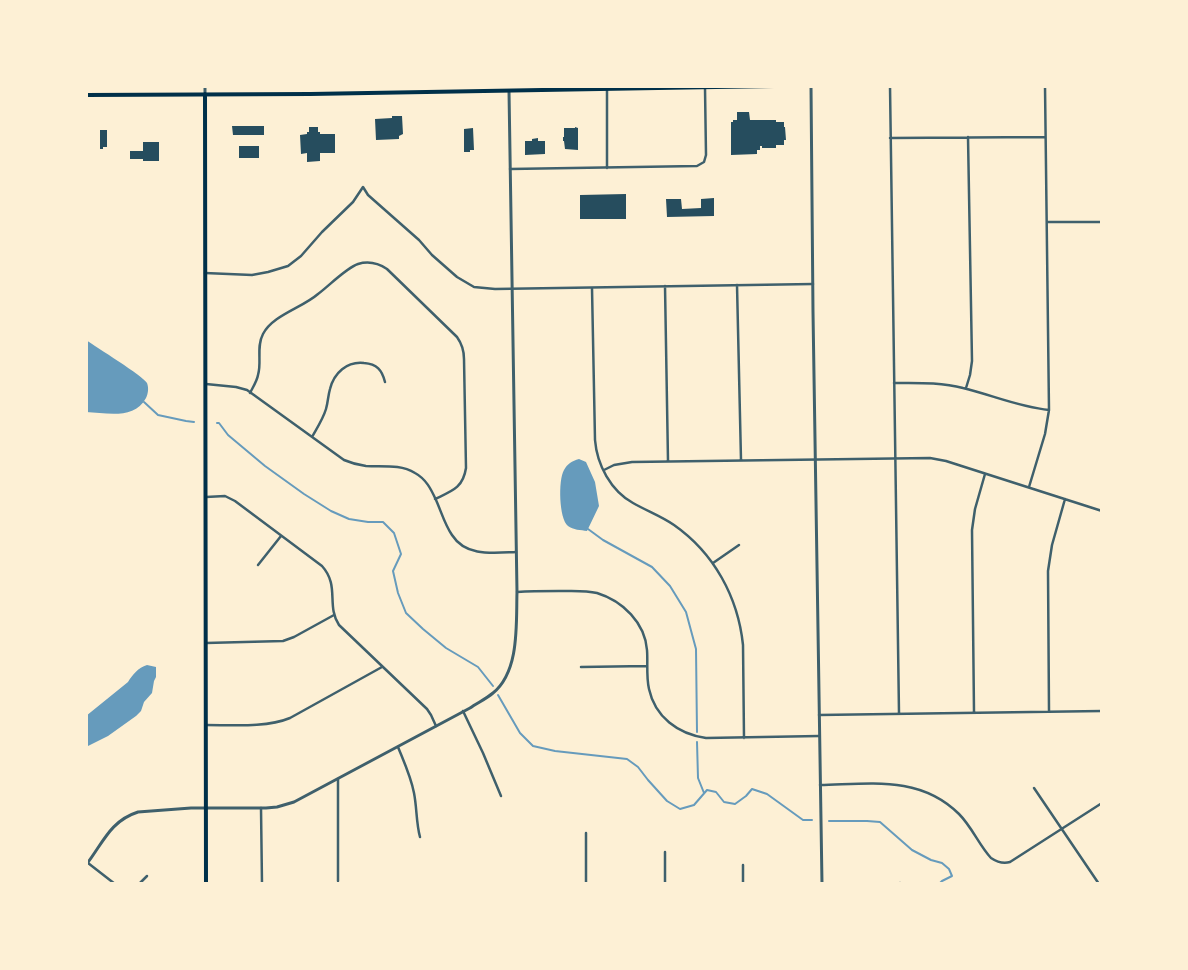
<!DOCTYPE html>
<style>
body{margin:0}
#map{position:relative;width:1188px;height:970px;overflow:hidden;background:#fdf0d5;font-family:"Public Sans",sans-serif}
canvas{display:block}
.frame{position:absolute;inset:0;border:88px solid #fdf0d5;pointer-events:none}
</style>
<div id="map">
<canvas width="1188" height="970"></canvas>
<div class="frame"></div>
</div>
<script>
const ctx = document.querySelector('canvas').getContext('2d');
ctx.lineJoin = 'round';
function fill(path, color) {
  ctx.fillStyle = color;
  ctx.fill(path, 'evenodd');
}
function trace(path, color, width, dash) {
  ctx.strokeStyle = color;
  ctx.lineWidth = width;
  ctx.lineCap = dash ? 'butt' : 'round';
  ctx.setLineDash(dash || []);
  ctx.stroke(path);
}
const water = new Path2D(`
 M86 340C96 347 143 376 147 383 149 388 148 394 146 398 134 420 107 413 86 412Z
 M579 459 586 462 595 482 599 506 587 531C581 530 573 530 568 526 559 519 558 480 564 470 567 464 572 461 579 459Z
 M147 665 156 667V677L154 681 152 693 144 702 141 711 136 716 108 736 86 747V716L128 682C133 674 138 668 147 665Z`);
const stream = new Path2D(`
 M144 402 158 415 186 421 194 422
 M217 423H219L228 435 265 466 304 494 331 511 349 519 368 522H383L394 533 401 554 393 571 398 593 406 613 423 629 446 648 478 667 493 686
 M588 529 603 540 652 567 670 586 686 612 696 649 697 732
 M498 695 520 733 533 746 555 751 627 759 638 767 648 780 667 801 680 809 694 805 707 790 716 792 724 802 735 804 746 796 752 789 767 794 803 820H812
 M697 742 698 778 704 793
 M829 821H867L880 822 912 850 931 860 942 863 949 869 952 876 942 881 939 884`);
const building = new Path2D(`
 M737 112H749L750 120H776V122H784V127H785L786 140H784V145H776V148H762V146H760V150H757V154L731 155V122H733V120H737Z
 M392 116H402L403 134 399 136V139L376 140 375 119 392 118Z
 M232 126H264V135H233Z
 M309 127H318V132H320V134H335V153H320V161L307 162V153L301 154 300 135 307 134V132H309Z
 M575 127 578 128V150L565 149 564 141H563V137H564V128H575Z
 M473 128 474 150H470V152H464V129Z
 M100 130H107V147H103V149H100Z
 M538 138V141H545V154L525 155V141H532V139Z
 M143 142H159V161H143V159H130V151H143Z
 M239 146H259V158H239Z
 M626 194V219H580V195Z
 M714 198V216L667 217 666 199H681L682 209 701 208V199Z`);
const minor = new Path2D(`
 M890 86 899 713
 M607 89V168
 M890 138 1045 137
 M510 169 697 166 704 162 706 155 705 88
 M1047 222H1102
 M205 273 252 275 268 272 288 266 301 256 322 232 353 202 363 187 368 195 419 240 432 255 457 277 474 287 495 289 813 284
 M737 285 741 460
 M665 286 668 461
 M592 288 595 440C597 465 611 491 633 503 647 511 661 516 674 525 714 553 738 597 743 645L744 738
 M894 383C917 383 941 382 963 388 992 395 1019 407 1049 410
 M206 384 236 387 247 390 344 460C351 463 358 465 366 466 383 467 400 464 415 473 426 479 431 489 436 500 441 511 445 525 452 535 466 557 493 553 516 552
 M966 388 970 375 972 361 968 137
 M250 393C253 387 257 381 258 375 262 362 256 347 263 334 273 315 302 308 318 294 329 286 346 268 358 264 368 261 378 263 387 269L457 337C462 344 464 351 464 359L466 468C463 488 452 491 435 499
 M312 437C317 428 323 419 326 409 328 402 328 396 330 389 334 373 347 361 364 363 377 364 382 370 385 382
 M604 470 614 465 632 462 930 458 946 461 1102 511
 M1029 487 1045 434 1049 410 1045 86
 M206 497 225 496 235 501 322 566C340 586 326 605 339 625L427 709 431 715 436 726
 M713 563 739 545
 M258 565 281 536
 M517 592C531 591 545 591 559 591 572 591 585 590 597 593 623 601 645 623 647 650 648 663 646 676 649 689 655 717 678 734 706 738L819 736
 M206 643 283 641 294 637 334 615
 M581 667 647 666
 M463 711 483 753 501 796
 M1049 711 1048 571 1052 545 1065 499
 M974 712 972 530 975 509 985 474
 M819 715 1102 711
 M206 725C232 725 266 728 290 718L382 667
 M398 747C404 762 411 777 414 793 417 808 416 822 420 837
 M338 779V881
 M820 785C870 784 920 775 959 814 972 827 979 845 991 858 997 862 1003 864 1010 862L1102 803
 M1034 788 1099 884
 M261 808 262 884
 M586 833V884
 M665 852V884
 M88 863 115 884
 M743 865V884
 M900 883V884
 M139 884 147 876`);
const tertiary = new Path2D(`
 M205 86V94
 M811 86 813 312 822 884
 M86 865C103 843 110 821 138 812L191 808H266L277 807 294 802 470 708C477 703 486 699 493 693 520 671 516 623 517 592L509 91`);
const secondary = new Path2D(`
 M205 94 206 884
 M86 95 310 94 774 86`);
fill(water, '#669bbc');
trace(stream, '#669bbc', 2);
fill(building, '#264d5e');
trace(minor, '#3f606c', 2.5);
trace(tertiary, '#3f606c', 3);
trace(secondary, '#003049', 4);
</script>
